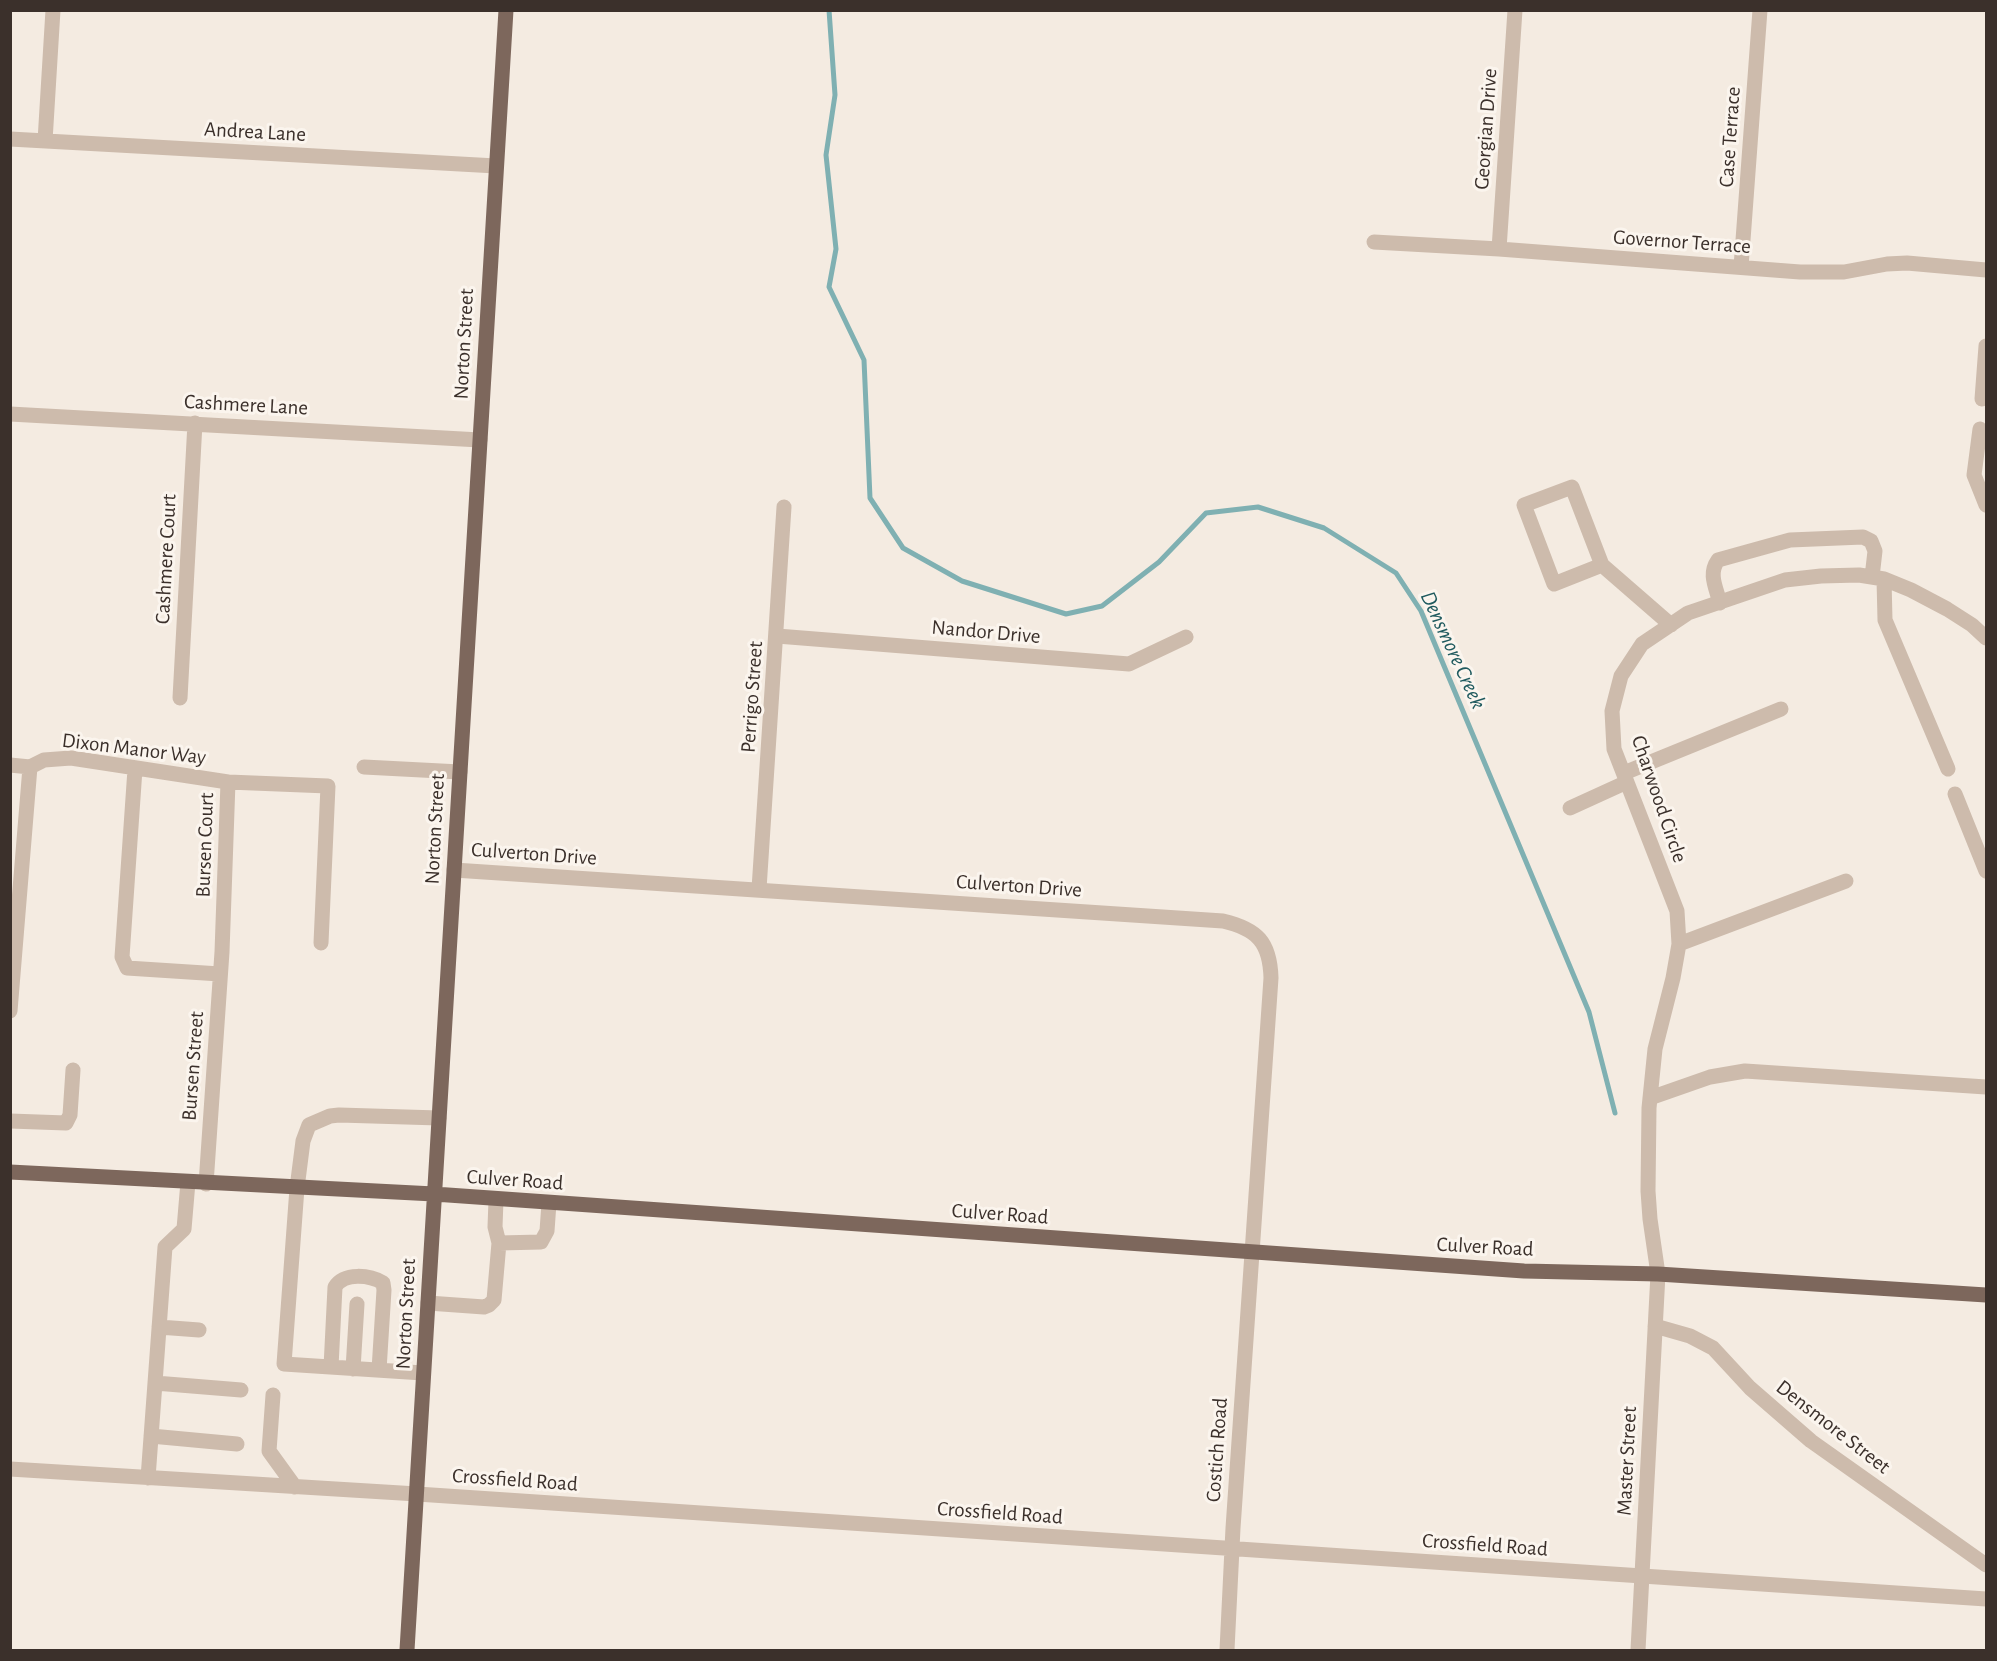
<!DOCTYPE html>
<style>
body{margin:0}
#map{position:relative;width:1997px;height:1661px;overflow:hidden;background:#f4ebe1;font-family:"Alegreya Sans",sans-serif}
canvas{display:block}
.frame{position:absolute;inset:0;border:12px solid #3b302b;pointer-events:none}
</style>
<div id="map">
<canvas width="1997" height="1661"></canvas>
<div class="frame"></div>
</div>
<script>
const ctx = document.querySelector('canvas').getContext('2d');
ctx.lineJoin = 'round';
function trace(path, color, width, dash) {
  ctx.strokeStyle = color;
  ctx.lineWidth = width;
  ctx.lineCap = dash ? 'butt' : 'round';
  ctx.setLineDash(dash || []);
  ctx.stroke(path);
}
function write(font, color, halo, rows, align = 'center') {
  ctx.font = font + ' "Alegreya Sans",sans-serif';
  ctx.lineWidth = 6;
  ctx.setLineDash([]);
  ctx.textBaseline = 'middle';
  ctx.strokeStyle = halo;
  ctx.fillStyle = color;
  for (const [text, x, y, turn = 0] of rows) {
    ctx.save();
    ctx.translate(x, y);
    ctx.rotate((+turn || 0) * Math.PI / 180);
    ctx.textAlign = isNaN(turn) ? turn : align;
    if (halo) ctx.strokeText(text, 0, 0);
    ctx.fillText(text, 0, 0);
    ctx.restore();
  }
}
const stream = new Path2D(`
 M829 10 835 95 826 155 836 249 829 287 864 360 870 498 903 548 962 581 1066 614 1102 606 1159 562 1206 513 1258 507 1324 528 1396 573 1421 611 1589 1012 1615 1113`);
const minor = new Path2D(`
 M10 139 496 166
 M45 141 53 10
 M1374 242 1499 249 1800 272H1844L1887 264 1907 263 1986 270
 M1499 249 1515 10
 M1741 267 1760 10
 M1982 399 1986 346
 M10 414 480 440
 M1980 429 1974 475 1986 505
 M1602 565 1554 584 1524 505 1572 487 1602 565 1671 625
 M1884 579 1885 620 1948 769
 M1720 603C1716 587 1708 574 1718 560L1790 540 1863 537 1871 541 1875 551 1872 577
 M777 636 1129 664 1186 637
 M180 698 195 423
 M10 765 30 767
 M364 767 460 772
 M135 769 122 957 127 968 220 974
 M1624 773 1781 709
 M1955 794 1986 871
 M1570 808 1627 782
 M454 870 1223 921C1257 929 1270 942 1271 978L1233 1528 1227 1650
 M759 889 784 507
 M1679 944 1846 881
 M10 1011 30 767 44 760 71 758 228 782
 M1650 1098 1710 1077 1745 1071 1986 1087
 M10 1121 66 1123 70 1115 73 1070
 M206 1184 222 952 228 782 328 786 321 943
 M499 1243 541 1242 547 1231 549 1203
 M428 1303 484 1307 489 1305 494 1300 499 1243 495 1227 496 1200
 M1655 1326 1690 1336 1713 1348 1750 1388 1811 1441 1986 1565
 M159 1327 199 1330
 M331 1367 335 1287C344 1272 370 1275 383 1283L384 1290 379 1370
 M353 1369 357 1304
 M423 1373 284 1364 297 1188 303 1141 309 1125 330 1116 339 1115 439 1118
 M155 1383 241 1390
 M273 1395 269 1451 295 1487
 M151 1436 237 1444
 M10 1469 417 1494 1986 1599
 M148 1478 165 1247 184 1229 188 1182
 M1638 1650 1658 1274 1650 1219 1648 1191 1649 1108 1655 1049 1673 978 1679 944 1677 911 1614 749 1612 711 1621 676 1642 644 1688 613 1785 580 1821 576 1859 575 1884 579 1911 590 1947 609 1972 625 1986 638`);
const major = new Path2D(`
 M10 1172 434 1194 1524 1271 1658 1274 1986 1295
 M407 1650 506 10`);
const streetNames = [
 ["Georgian Drive",1486,129,-86],
 ["Andrea Lane",255,132,3],
 ["Case Terrace",1730,137,-86],
 ["Governor Terrace",1682,242,4],
 ["Norton Street",464,344,-87],
 ["Cashmere Lane",246,405,3],
 ["Cashmere Court",166,559,-87],
 ["Nandor Drive",986,632,5],
 ["Perrigo Street",752,697,-86],
 ["Dixon Manor Way",134,749,7],
 ["Charwood Circle",1659,799,71],
 ["Norton Street",435,829,-87],
 ["Bursen Court",205,845,-88],
 ["Culverton Drive",534,854,4],
 ["Culverton Drive",1019,886,4],
 ["Bursen Street",193,1066,-86],
 ["Culver Road",515,1180,4],
 ["Culver Road",1000,1214,4],
 ["Culver Road",1485,1247,3],
 ["Norton Street",406,1314,-87],
 ["Densmore Street",1833,1427,38],
 ["Costich Road",1217,1450,-86],
 ["Master Street",1627,1461,-87],
 ["Crossfield Road",515,1480,4],
 ["Crossfield Road",1000,1513,4],
 ["Crossfield Road",1485,1545,4]
];
const waterNames = [
 ["Densmore Creek",1453,650,65]
];
trace(stream, '#7fb0b2', 5);
trace(minor, '#cdbbac', 15);
trace(major, '#7d675c', 15);
write('21px', '#3b302b', '#fbf5ee', streetNames);
write('italic 22px', '#1f5a5e', '#fbf5ee', waterNames);
</script>
